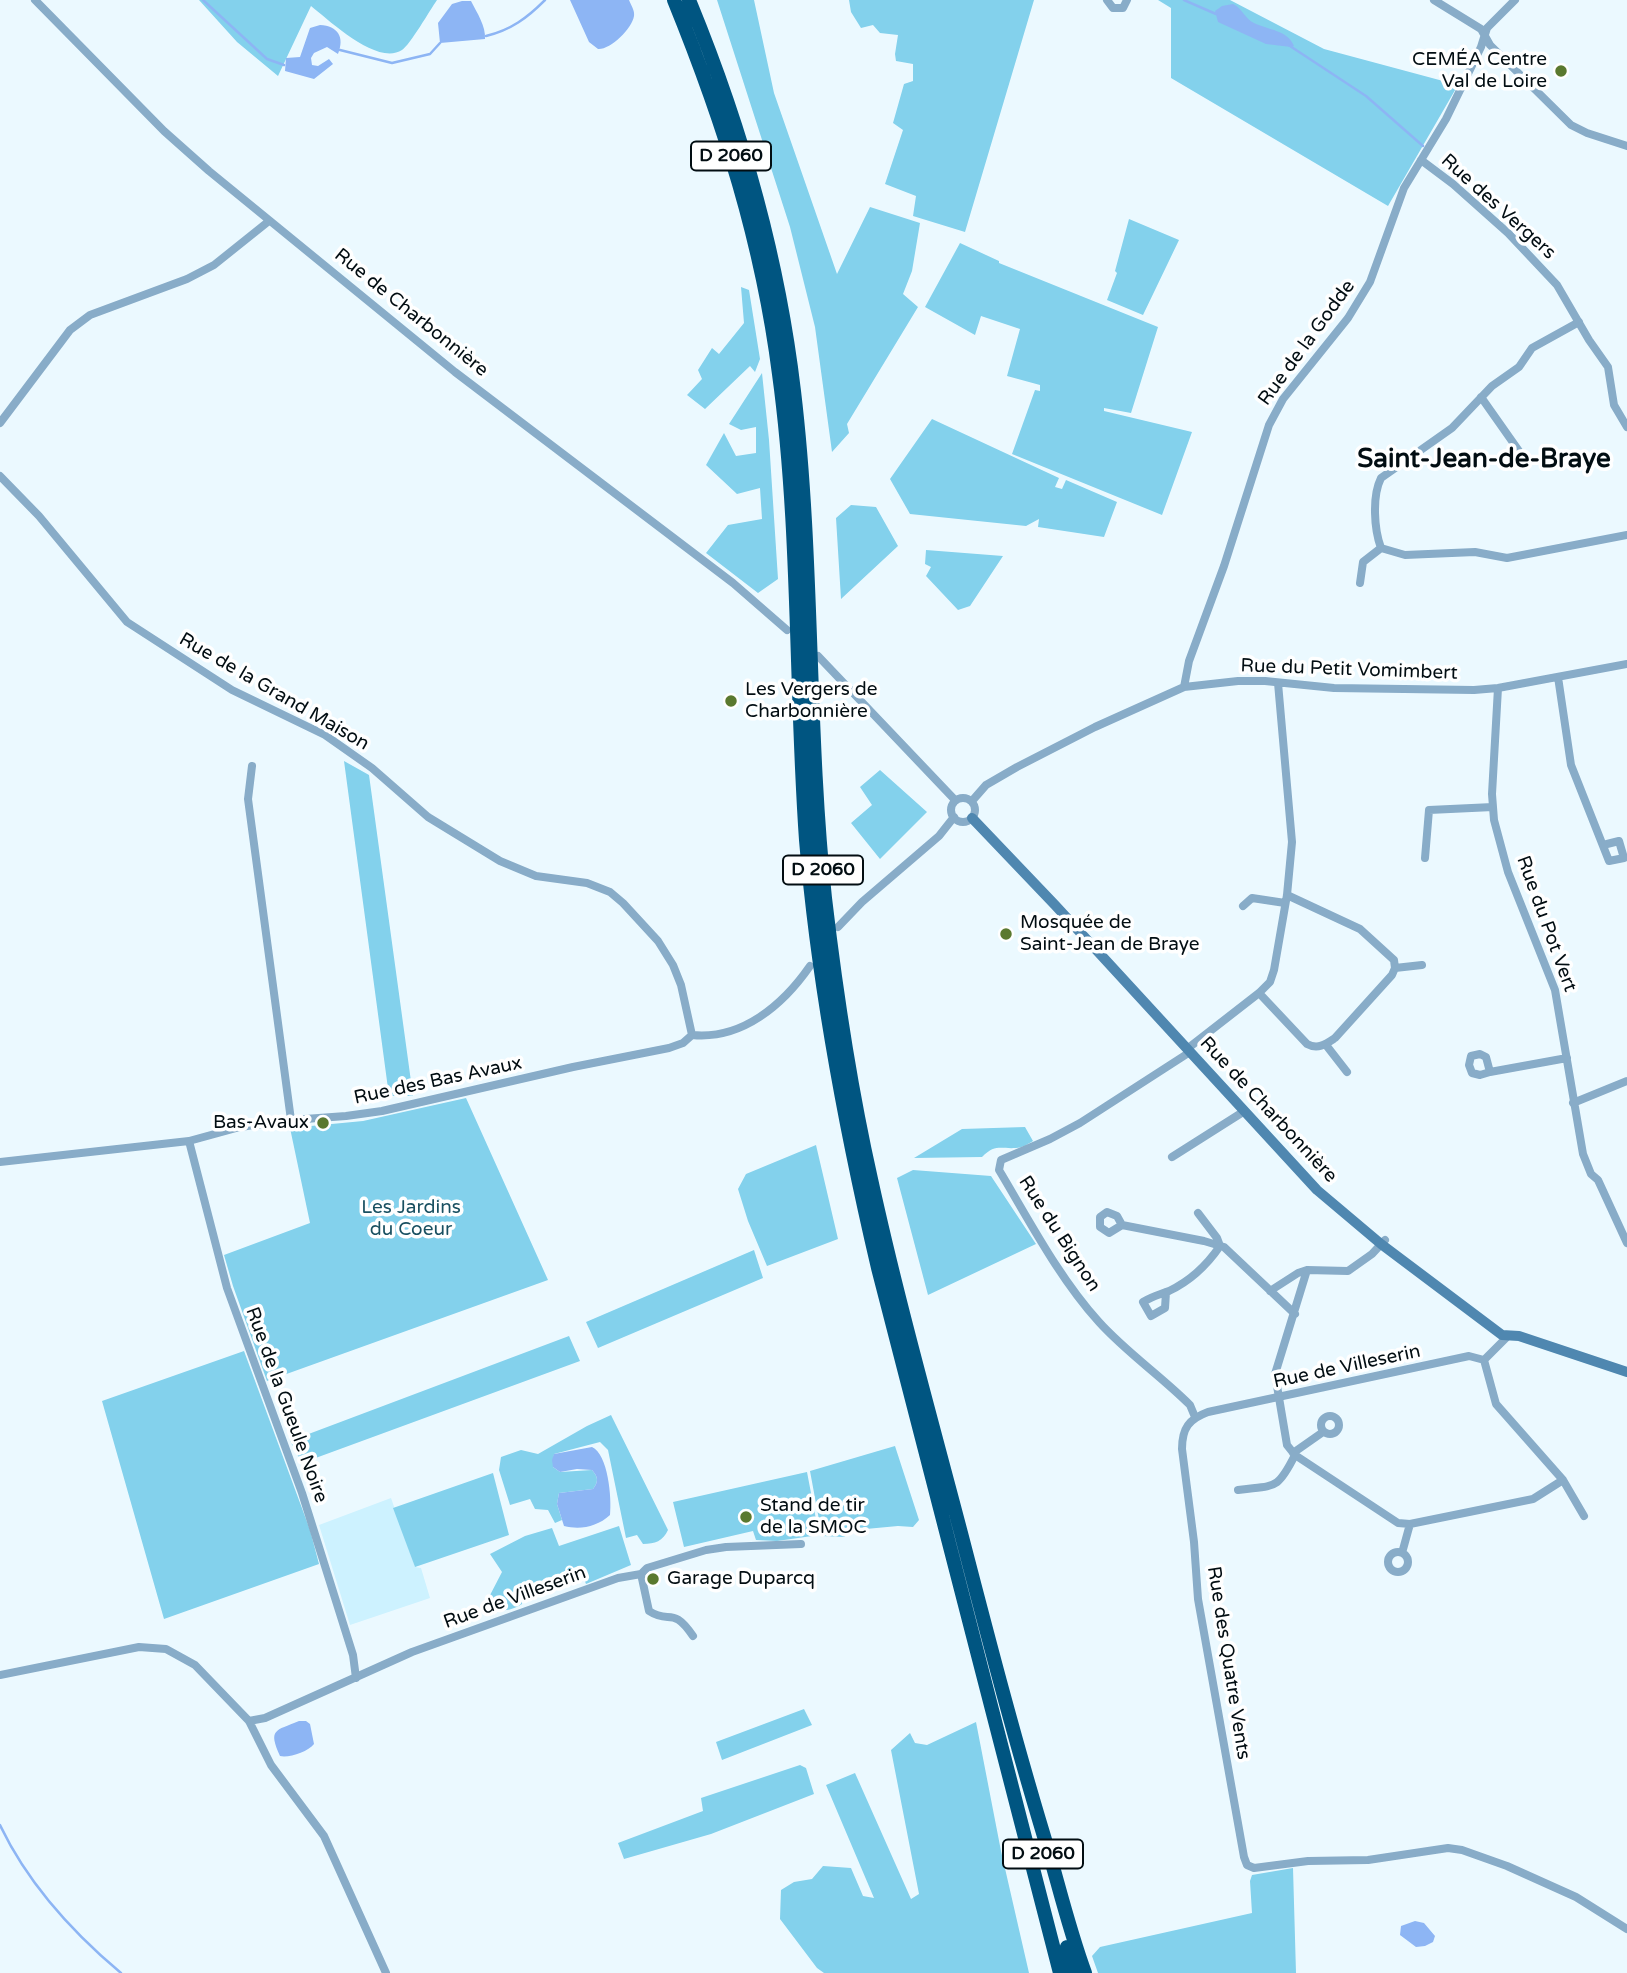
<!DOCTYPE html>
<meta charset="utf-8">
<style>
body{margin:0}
canvas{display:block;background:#ebf9ff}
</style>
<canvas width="1627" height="1973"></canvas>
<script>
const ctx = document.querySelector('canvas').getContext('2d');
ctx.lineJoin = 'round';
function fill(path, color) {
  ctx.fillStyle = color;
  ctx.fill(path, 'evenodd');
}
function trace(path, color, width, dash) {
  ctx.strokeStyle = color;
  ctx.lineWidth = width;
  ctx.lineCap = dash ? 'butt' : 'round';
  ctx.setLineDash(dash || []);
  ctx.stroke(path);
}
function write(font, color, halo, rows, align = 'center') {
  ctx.font = font + ' "Varela Round",sans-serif';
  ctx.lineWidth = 7;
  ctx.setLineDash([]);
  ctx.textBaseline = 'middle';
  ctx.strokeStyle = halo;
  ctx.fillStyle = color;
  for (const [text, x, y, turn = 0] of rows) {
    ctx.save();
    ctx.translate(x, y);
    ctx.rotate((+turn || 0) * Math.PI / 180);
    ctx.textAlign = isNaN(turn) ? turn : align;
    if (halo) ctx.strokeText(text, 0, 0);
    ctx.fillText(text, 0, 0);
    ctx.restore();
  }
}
const built = new Path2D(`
 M391 1498 415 1567 421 1568 430 1598 350 1625 319 1525Z`);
const green = new Path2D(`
 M199 0H437C430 10 410 45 402 50 377 66 330 21 311 6L278 76 237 42Z
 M717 0H754L774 93 837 274 870 207 920 223 912 271 903 294 918 307 847 424 849 433 832 452 815 327 790 227Z
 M849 0H1034L965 232 913 216 916 196 885 184 903 130 893 123 904 84 913 81V64L896 61 895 54 898 35 880 33 873 25 861 28 851 12Z
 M1158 0H1230L1324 49 1458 85 1388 206 1171 78V8Z
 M1129 219 1179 240 1143 315 1107 300 1117 273 1115 271Z
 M960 243 999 261V263L1158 327 1131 413 1104 408V411L1192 432 1162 515 1012 454 1035 390 1040 391V385L1007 376 1020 329 981 316 975 335 925 307Z
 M741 287 749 290 760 359 755 372 750 366 705 409 687 395 702 379 698 370 712 348 719 354 744 323Z
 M762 373 769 440 778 579 758 593 706 553 728 525 762 519 760 488 737 494 706 465 724 433 736 456 756 453V427L741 430 729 424Z
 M932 419 1059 478 1055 487 1062 489 1066 480 1117 502 1104 537 1038 527 1039 519 1026 526 910 514 890 479Z
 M851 505 876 507 898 546 841 599 836 518Z
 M926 550 1003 556 970 606 958 610 926 576 931 567 925 564Z
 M344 761 369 775 413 1096H389Z
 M880 770 927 812 880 859 851 823 872 805 860 787Z
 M466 1098 548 1280 267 1381 233 1286 224 1255 310 1223 290 1128 363 1121Z
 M1025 1127 1033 1141C1028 1144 1022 1148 1016 1148 1000 1149 995 1144 982 1157L914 1158 962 1129Z
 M816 1145 838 1239 767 1266 748 1221 738 1189 746 1174Z
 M913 1170 991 1176 1036 1244 928 1295 897 1178Z
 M754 1250 763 1278 598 1348 586 1322Z
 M569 1336 580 1361 302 1463 290 1441Z
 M244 1351 310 1530 319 1564 164 1619 102 1401Z
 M611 1415 668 1530C663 1541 655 1544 643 1544L637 1535 626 1538 608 1450 600 1442 554 1454 553 1467 560 1472 592 1470C598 1477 599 1481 593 1489L559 1493 557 1504 562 1520 555 1523 548 1510 535 1509 530 1499 510 1505 499 1470 501 1457 521 1450 538 1454 587 1426Z
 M895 1446 919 1520 913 1527 898 1526 855 1530 844 1537 822 1536 810 1471Z
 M807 1472 819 1535 777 1541 756 1540 753 1531 684 1547 673 1502Z
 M493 1473 509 1535 415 1567 393 1508Z
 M619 1526 631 1565 586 1584 579 1566 519 1590 522 1604C510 1611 504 1612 491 1607L488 1599 502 1572 490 1554 525 1536 552 1528 559 1546Z
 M804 1709 812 1725 722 1760 716 1742Z
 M976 1722 1001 1851 1029 1973H824L817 1968 780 1919 781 1890 794 1882 812 1879 823 1866 851 1868 863 1896 874 1898 826 1785 855 1773 911 1899 919 1894 891 1750 910 1733 915 1743 927 1745Z
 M800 1765 806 1768 814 1794 711 1834 624 1859 618 1843 703 1811 701 1798Z
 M1293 1868 1296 1973H1098L1092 1956 1100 1947 1252 1913 1250 1881 1252 1875Z`);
const water = new Path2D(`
 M570 0H629C631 5 635 11 634 16 632 29 610 50 598 49L589 42Z
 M462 1H471C477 13 486 26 485 39L440 43 438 23 452 4Z
 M1233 4C1243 9 1245 19 1254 23 1268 30 1288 30 1294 46L1291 47 1266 44 1218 22 1215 11 1222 6Z
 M320 25C338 26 345 37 338 54L327 47 314 53 311 58 312 65 318 66 329 59 333 64 314 79 285 71 286 58 300 57 310 28Z
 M592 1447C608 1454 612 1498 610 1515 597 1527 580 1530 564 1526L557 1504 559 1493 593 1489C599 1481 598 1477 592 1470L577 1469 560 1472 553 1467 552 1460 554 1454Z
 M299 1721H306L310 1724 314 1744C308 1752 289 1758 280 1756 268 1729 275 1731 299 1721Z
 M1415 1921 1424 1923 1435 1936 1433 1942 1425 1946 1416 1947 1400 1935 1401 1926Z`);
const stream = new Path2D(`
 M203 0 267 59 284 65
 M1184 0 1216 14
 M486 36C511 30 527 18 545 0
 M1290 46 1366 96 1423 146
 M340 50 392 63 430 54 440 43
 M0 1825C28 1884 71 1931 121 1973`);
const street = new Path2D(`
 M35 0 164 131 209 171 455 372 733 583 787 630
 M1107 0 1113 8H1123L1127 0
 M1434 0 1481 29 1490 45 1571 125 1587 133 1627 146
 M1421 160 1453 184 1508 233 1557 285 1589 340 1608 367 1614 405 1627 427
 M1579 322 1532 348 1519 367 1492 386 1452 428 1381 478C1372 496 1374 529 1381 548L1405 555 1475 552 1507 558 1627 535
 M1481 397 1519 451
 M0 423 70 330 90 315 187 279 214 265 269 221
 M0 476 39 516 127 622 232 690 325 735 372 768 428 817 500 861 536 876 587 883 610 892 623 903 658 941 673 965 681 985 692 1035
 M1360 583 1363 562 1381 548
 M818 656 955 800
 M1558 677 1571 765 1609 861 1624 858 1619 841 1603 845
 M1184 687 1189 661 1224 566 1269 425 1283 399 1348 318 1370 282 1404 188 1446 119 1481 47 1487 28 1515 0
 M1498 688 1492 794 1494 820 1508 872 1555 990 1583 1154 1591 1174 1598 1180 1627 1243
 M252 766 248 799 291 1120
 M951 810a12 12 0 1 1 24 0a12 12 0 1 1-24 0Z
 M972 801 986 785 1017 767 1095 727 1184 687 1238 681H1265L1334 688 1474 690 1498 688 1627 664
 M1425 858 1429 810 1493 807
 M1243 906 1252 898 1285 903
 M838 927 862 902 939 836 954 817
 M1395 968 1422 965
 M1259 993 1307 1044C1318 1050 1326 1044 1335 1038L1392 975 1395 968 1394 960 1360 929 1287 895
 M692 1035C742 1040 783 1005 810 966
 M1326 1045 1347 1072
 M1187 1049 1259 993 1270 982 1274 970 1287 895 1292 842 1278 683
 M1190 1052 1080 1123 1050 1139 1001 1160 999 1170C1029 1220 1059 1278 1099 1322 1126 1352 1161 1376 1190 1405L1195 1417
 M1490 1072 1480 1075 1472 1073 1469 1065 1471 1056 1480 1054 1486 1057 1490 1072 1567 1058
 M1573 1103 1627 1081
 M189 1141 227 1288 302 1493 353 1655 356 1678
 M1172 1157 1243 1112
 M0 1162 189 1141 240 1127 291 1120 346 1116 382 1111 573 1067 669 1048 683 1043 692 1035
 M1122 1225 1109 1233 1100 1227V1217L1107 1212 1117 1216 1122 1225 1204 1241 1224 1247 1295 1314
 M1385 1240 1372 1254 1348 1271 1307 1270 1275 1374 1287 1445 1295 1455 1398 1523 1410 1524 1533 1499 1563 1480 1496 1404 1484 1360
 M1270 1291 1298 1273 1307 1270
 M1166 1292 1165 1308 1151 1316 1143 1302C1153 1296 1159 1295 1169 1291 1190 1281 1207 1265 1220 1246L1217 1238 1198 1213
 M1484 1360 1469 1356 1208 1412C1189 1419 1182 1428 1182 1449L1194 1542 1198 1599 1244 1857 1247 1865 1254 1868 1308 1861 1368 1860 1448 1848 1462 1850 1507 1866 1576 1897 1627 1929
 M1484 1360 1508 1336
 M1321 1425a9 9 0 1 1 18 0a9 9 0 1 1-18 0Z
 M1293 1453 1323 1432
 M1563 1480 1584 1516
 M1238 1490C1275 1485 1277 1491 1295 1455
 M1388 1562a10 10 0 1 1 20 0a10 10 0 1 1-20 0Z
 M1402 1553 1410 1524
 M641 1574 649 1611C670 1625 672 1605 693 1636
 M0 1675 139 1647 166 1649 195 1665 249 1721 271 1765 324 1836 386 1973
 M249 1721 265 1718 412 1652 618 1578 641 1574 647 1568 706 1550 726 1547 801 1544`);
const secondary = new Path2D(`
 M972 818 1055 905 1317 1190 1381 1244 1502 1335 1519 1336 1627 1372`);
const highway = new Path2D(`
 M674 0C724 123 762 242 779 374 800 527 795 686 806 840 818 985 845 1127 878 1268L1060 1973
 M689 0C741 126 778 255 794 391 814 559 807 729 825 898 836 992 850 1086 871 1179 897 1298 930 1415 961 1533 989 1641 1017 1749 1050 1856 1061 1895 1071 1935 1085 1973
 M1067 1947 1073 1973`);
const markers = [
 [1561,71,7,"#5a792f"],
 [731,701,7,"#5a792f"],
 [1006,934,7,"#5a792f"],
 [323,1123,7,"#5a792f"],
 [746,1517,7,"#5a792f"],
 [653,1579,7,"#5a792f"]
];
const shields = [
 [731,156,80],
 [823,870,80],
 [1043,1854,80]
];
const shieldNames = [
 ["D 2060",731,156],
 ["D 2060",823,870],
 ["D 2060",1043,1854]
];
const poiNames = [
 ["CEMÉA Centre",1547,60,"right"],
 ["Val de Loire",1547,82,"right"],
 ["Les Vergers de",745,690],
 ["Charbonnière",745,712],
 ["Mosquée de",1020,923],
 ["Saint-Jean de Braye",1020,945],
 ["Bas-Avaux",309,1123,"right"],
 ["Stand de tir",760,1506],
 ["de la SMOC",760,1528],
 ["Garage Duparcq",667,1579]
];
const streetNames = [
 ["Rue des Vergers",1498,207,42],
 ["Rue de Charbonnière",411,313,39],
 ["Rue de la Godde",1307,343,-54],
 ["Rue du Petit Vomimbert",1349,670,2],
 ["Rue de la Grand Maison",274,692,30],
 ["Rue du Pot Vert",1546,924,70],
 ["Rue des Bas Avaux",438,1081,-12],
 ["Rue de Charbonnière",1268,1110,47],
 ["Rue du Bignon",1059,1234,57],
 ["Rue de Villeserin",1347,1367,-12],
 ["Rue de la Gueule Noire",286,1405,70],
 ["Rue de Villeserin",515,1598,-20],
 ["Rue des Quatre Vents",1228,1663,81]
];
const parkNames = [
 ["Les Jardins",411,1208],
 ["du Coeur",411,1230]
];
const districtNames = [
 ["Saint-Jean-de-Braye",1484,460]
];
fill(built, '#cdf2ff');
fill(green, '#83d1ec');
fill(water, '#8db5f4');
trace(stream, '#8db5f4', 2.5);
trace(street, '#88acc8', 8);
trace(secondary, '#4f87b0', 10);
trace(highway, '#005581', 14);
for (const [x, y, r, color] of markers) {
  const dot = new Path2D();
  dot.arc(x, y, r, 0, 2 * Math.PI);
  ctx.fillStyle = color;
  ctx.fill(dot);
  trace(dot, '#fff', 2.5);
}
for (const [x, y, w] of shields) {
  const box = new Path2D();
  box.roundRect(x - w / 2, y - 14.5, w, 29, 5);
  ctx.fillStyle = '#fff';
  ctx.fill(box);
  trace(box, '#020d12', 2);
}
write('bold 18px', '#020d12', null, shieldNames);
write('19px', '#020d12', '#fff', poiNames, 'left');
write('19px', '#020d12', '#fff', streetNames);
write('19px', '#195061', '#fff', parkNames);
write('bold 26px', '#020d12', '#fff', districtNames);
</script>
